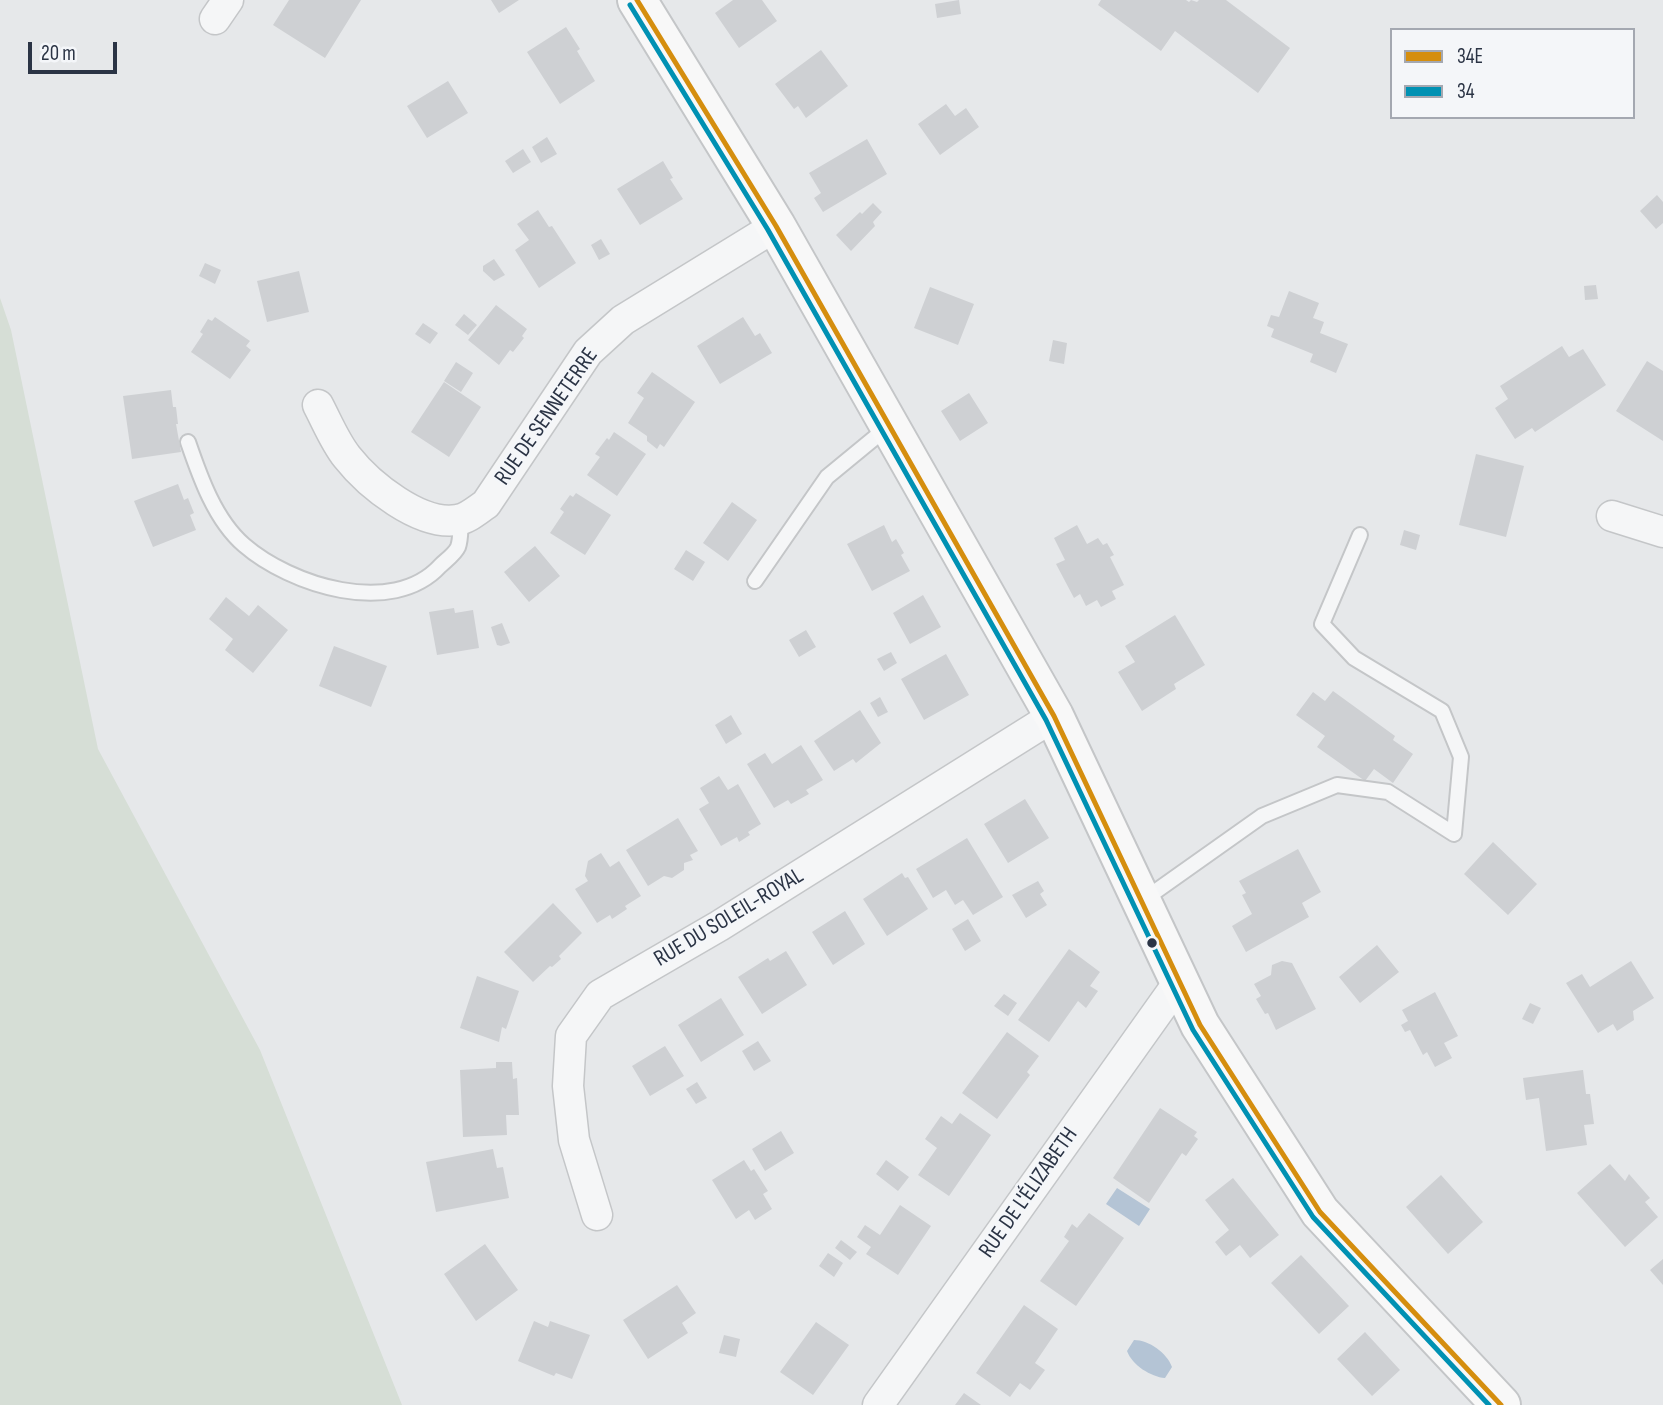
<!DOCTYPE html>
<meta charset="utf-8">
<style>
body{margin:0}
#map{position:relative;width:1663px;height:1405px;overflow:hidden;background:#e6e8ea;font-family:"Sofia Sans Condensed",sans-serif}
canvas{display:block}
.legend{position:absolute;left:1390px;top:28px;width:245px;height:91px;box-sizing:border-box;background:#f4f6f9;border:2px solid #a4a8b1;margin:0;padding:9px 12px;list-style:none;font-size:21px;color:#2b3445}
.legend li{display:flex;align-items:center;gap:14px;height:35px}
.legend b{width:35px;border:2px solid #a4a8b1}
.scale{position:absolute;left:28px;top:42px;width:89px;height:32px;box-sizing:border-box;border:4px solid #2b3445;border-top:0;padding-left:9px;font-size:21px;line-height:24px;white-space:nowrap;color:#2b3445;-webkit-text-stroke:5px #f4f6f9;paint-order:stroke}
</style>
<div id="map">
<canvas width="1663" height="1405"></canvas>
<ul class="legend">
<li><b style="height:9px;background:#d58e0e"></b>34E</li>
<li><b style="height:9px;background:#0091b3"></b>34</li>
</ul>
<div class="scale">20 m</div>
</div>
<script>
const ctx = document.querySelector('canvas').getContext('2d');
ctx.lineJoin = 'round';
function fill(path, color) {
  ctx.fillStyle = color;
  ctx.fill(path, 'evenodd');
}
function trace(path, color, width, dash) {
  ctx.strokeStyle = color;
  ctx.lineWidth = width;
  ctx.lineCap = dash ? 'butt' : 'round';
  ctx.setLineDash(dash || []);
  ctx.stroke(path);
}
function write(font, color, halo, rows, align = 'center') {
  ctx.font = font + ' "Sofia Sans Condensed",sans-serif';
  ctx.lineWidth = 5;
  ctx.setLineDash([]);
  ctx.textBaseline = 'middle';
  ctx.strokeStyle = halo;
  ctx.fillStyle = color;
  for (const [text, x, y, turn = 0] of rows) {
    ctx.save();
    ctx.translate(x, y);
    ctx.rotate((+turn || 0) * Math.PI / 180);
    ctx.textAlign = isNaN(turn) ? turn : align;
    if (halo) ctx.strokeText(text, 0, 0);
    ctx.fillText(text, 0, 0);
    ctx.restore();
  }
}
const green = new Path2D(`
 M0 298 11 330 98 749 260 1050 402 1405H0Z`);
const water = new Path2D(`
 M1117 1188 1150 1209 1139 1226 1106 1204Z
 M1134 1340C1149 1340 1167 1353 1172 1367L1165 1378C1151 1377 1132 1365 1127 1351Z`);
const building = new Path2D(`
 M289 0H361L325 58 273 25Z
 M491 0H519L499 13Z
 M733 0H762L777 21 739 48 715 13Z
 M959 0 961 14 937 18 935 4Z
 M1101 0H1186L1189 2 1191 0 1197 2 1199 0H1226L1290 48 1258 93 1175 31 1161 51 1098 5Z
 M566 27 580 49 577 51 595 81 560 104 527 52Z
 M821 50 848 86 806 118 798 106 794 109 775 84Z
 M448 81 468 113 427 138 407 106Z
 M946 104 955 116 966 108 979 127 940 155 918 124Z
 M547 137 557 154 541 163 532 147Z
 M867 139 887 174 823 212 814 198 821 193 809 173Z
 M523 149 531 162 513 173 505 161Z
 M663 161 673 178 670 179 683 199 640 225 617 189Z
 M1657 195 1663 202V223L1656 229 1640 211Z
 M873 203 882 212 873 222 875 226 851 251 836 235 860 212 862 214Z
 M538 210 549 227 552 226 576 263 539 288 515 250 529 240 517 224Z
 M601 239 610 254 599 260 591 245Z
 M494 259 505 275 494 281 483 271V266Z
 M205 263 221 270 215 284 199 276Z
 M299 271 309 312 267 322 257 281Z
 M1596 285 1598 299 1585 300 1584 286Z
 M930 287 974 304 958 345 914 328Z
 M1289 291 1319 303 1313 318 1324 322 1320 333 1348 344 1336 373 1310 362 1313 354 1271 337 1274 329 1267 326 1271 315 1279 317Z
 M496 305 527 329 522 336 524 338 513 352 510 350 499 365 468 340Z
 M464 314 477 325 468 335 455 325Z
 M215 317 250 341 246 346 251 350 230 379 191 352 203 334 200 332 208 319 212 321Z
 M743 317 755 336 760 333 772 353 720 384 697 346Z
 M423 323 438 333 430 344 415 334Z
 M1053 340 1067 343 1064 364 1049 361Z
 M1562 346 1569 357 1583 349 1606 385 1535 432 1532 428 1515 439 1495 408 1508 399 1500 386Z
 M1647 361 1663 371V441L1616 411Z
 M456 362 473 373 461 392 444 381Z
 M652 372 695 402 664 447 660 444 657 449 647 441V436L628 423 644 398 637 393Z
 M444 382 481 407 449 457 411 432Z
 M171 390 173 407H176L178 424H176L181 452 132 459 123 396Z
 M969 393 988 423 960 441 941 411Z
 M614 432 646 454 617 496 587 475 600 457 595 454 607 438 609 440Z
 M1476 454 1524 466 1506 537 1459 525Z
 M178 484 184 500 188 498 194 513 190 515 196 530 153 547 134 501Z
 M576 493 611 515 585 555 550 533 564 512 560 509 570 495 573 497Z
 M732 502 757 520 728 561 703 543Z
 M884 525 892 542 896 539 904 553 901 555 910 571 872 591 847 544Z
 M1077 525 1087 544 1098 538 1103 545 1107 543 1114 555 1110 557 1124 585 1112 591 1116 599 1101 607 1097 600 1086 606 1080 594 1074 598 1056 564 1065 560 1054 538Z
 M1404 530 1420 535 1416 550 1400 545Z
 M535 546 560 576 529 602 504 572Z
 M686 550 705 562 693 581 674 569Z
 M923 595 941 627 910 644 893 613Z
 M226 597 249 616 258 605 288 630 253 673 225 650 233 639 209 619Z
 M454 608 455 613 473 610 479 648 437 655 429 612Z
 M1175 615 1205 665 1174 684 1176 689 1142 711 1118 672 1135 662 1125 646Z
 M502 623 510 643 501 646 497 645 491 627Z
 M806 630 816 647 799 657 789 640Z
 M334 646 387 666 371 707 319 686Z
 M891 652 897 663 884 671 877 659Z
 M946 654 969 695 924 720 901 679Z
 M1333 691 1395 736 1393 740 1413 754 1393 783 1374 769 1365 781 1317 747 1325 736 1296 715 1313 692 1325 701Z
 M880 697 888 712 878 717 870 703Z
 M860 710 881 743 856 763 853 759 834 771 814 741Z
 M731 715 742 734 726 744 715 725Z
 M801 745 823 780 806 790 809 794 791 804 788 800 774 808 747 764 765 753 772 764Z
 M719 776 728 790 738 784 761 824 748 832 750 835 739 842 737 837 721 846 699 809 709 803 700 788Z
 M1025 799 1049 838 1008 863 984 824Z
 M678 818 698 851 690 855 693 860 684 863V870L672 878 664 876 648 886 626 850Z
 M967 838 1003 897 973 915 963 900 955 905 946 890 933 898 916 869Z
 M1493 842 1537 884 1508 915 1464 874Z
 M1298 849 1321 892 1302 903 1309 917 1246 952 1232 926 1252 914 1242 895 1246 893 1239 881Z
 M601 853 610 867 619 861 641 896 625 906 627 909 612 919 610 915 597 923 575 889 588 881 585 876 588 861Z
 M902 873 905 878 908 877 928 909 887 936 863 899Z
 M1038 881 1044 891 1040 894 1047 905 1026 918 1012 895Z
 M553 903 582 933 559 956 561 959 552 967 550 966 533 982 504 952Z
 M845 911 865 944 833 965 812 932Z
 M968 919 981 941 965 951 952 929Z
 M1377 945 1399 972 1360 1003 1339 977Z
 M1069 949 1100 972 1090 986 1098 991 1086 1008 1078 1001 1049 1042 1018 1020Z
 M786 951 807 985 762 1014 738 977 768 958 770 961Z
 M1282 961 1292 963 1316 1009 1276 1030 1268 1013 1265 1014 1256 999 1261 996 1254 984 1271 975 1272 965Z
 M1631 961 1654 998 1633 1011 1634 1020 1617 1031 1613 1024 1598 1033 1566 983 1582 974 1590 987Z
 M477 976 519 991 506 1029 502 1027 499 1042 460 1028Z
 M1435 992 1458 1036 1444 1043 1452 1058 1435 1067 1427 1052 1423 1055 1410 1030 1405 1032 1401 1025 1408 1021 1402 1010Z
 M1004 994 1017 1003 1008 1016 994 1006Z
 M721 998 744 1035 701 1062 678 1025Z
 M1530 1003 1541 1008 1533 1024 1522 1019Z
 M1007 1032 1039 1056 1027 1072 1030 1075 997 1119 962 1093Z
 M758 1041 771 1061 754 1071 742 1051Z
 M665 1046 684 1076 650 1096 632 1066Z
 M496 1062H512L513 1079 517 1078 519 1115H506L507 1135 463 1137 460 1070 496 1068Z
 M1583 1070 1586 1094H1590L1594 1124 1584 1125 1587 1145 1546 1151 1539 1098 1526 1100 1523 1078Z
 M697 1082 707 1098 696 1104 686 1089Z
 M1160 1108 1197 1132 1194 1136 1198 1139 1186 1156 1182 1153 1149 1203 1113 1178Z
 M960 1113 991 1135 949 1196 918 1175 937 1148 925 1139 941 1116 952 1124Z
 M781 1131 794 1153 765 1171 752 1149Z
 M493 1149 497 1168 503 1167 509 1198 436 1212 426 1162Z
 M744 1160 751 1171 754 1169 768 1191 763 1194 772 1209 755 1220 749 1210 736 1219 712 1180Z
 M886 1160 909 1177 898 1191 876 1174Z
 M1610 1164 1625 1181 1629 1174 1650 1198 1645 1202 1658 1217 1625 1247 1577 1193Z
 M1441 1175 1483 1222 1448 1254 1406 1207Z
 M1233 1178 1279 1235 1250 1258 1240 1245 1226 1256 1215 1242 1229 1230 1205 1200Z
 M900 1205 931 1226 898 1275 866 1254 871 1247 857 1237 865 1225 880 1235Z
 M1089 1213 1124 1238 1076 1306 1040 1281 1069 1241 1064 1237 1072 1224 1077 1228Z
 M841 1240 857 1252 850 1260 835 1248Z
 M485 1244 518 1290 476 1321 444 1274Z
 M828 1253 843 1263 834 1277 819 1266Z
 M1301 1255 1349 1306 1319 1334 1271 1283Z
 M1663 1259V1285L1650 1270Z
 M677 1285 696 1313 682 1323 688 1333 648 1359 623 1320Z
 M1024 1305 1058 1329 1035 1363 1045 1370 1030 1390 1020 1383 1010 1397 976 1373Z
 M534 1321 548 1327 550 1321 590 1335 572 1379 556 1373 554 1376 518 1361Z
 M816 1322 849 1345 813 1395 780 1372Z
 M1365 1332 1400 1370 1372 1396 1337 1359Z
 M724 1335 740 1339 736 1357 719 1353Z
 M964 1393 981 1405H955Z`);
const lane = new Path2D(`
 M188 442C200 477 215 520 244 545 290 585 392 618 440 566 445 561 455 554 458 547 461 539 460 528 461 520
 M755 581 827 477 889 426
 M1142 901 1262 816 1337 785 1388 792 1454 834 1461 757 1442 711 1354 658 1322 624 1360 535`);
const street = new Path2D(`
 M215 19 228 0
 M318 405C327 422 335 442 347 457 369 485 420 526 457 520 467 519 477 510 486 504L588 352 623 320 776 226
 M1612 516 1663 532
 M597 1215 574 1140 568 1086 571 1036 600 995 719 926 1054 716
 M878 1405 1179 982`);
const secondary = new Path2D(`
 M637 0 776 226 1054 716 1200 1025 1320 1212 1501 1405`);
const bus1 = new Path2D(`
 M637 0 776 226 1054 716 1200 1025 1320 1212 1501 1405`);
const bus2 = new Path2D(`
 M630 5 768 230 1046 720 1193 1030 1313 1217 1489 1405`);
const markers = [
 [1152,943,6,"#2b3445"]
];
const streetNames = [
 ["RUE DE SENNETERRE",547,417,-55],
 ["RUE DU SOLEIL-ROYAL",729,918,-31],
 ["RUE DE L'ÉLIZABETH",1029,1193,-55]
];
fill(green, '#d6ded6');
fill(water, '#b4c4d5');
fill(building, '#ced0d3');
trace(lane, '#c4c6c8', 18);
trace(street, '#c4c6c8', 33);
trace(secondary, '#c4c6c8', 42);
trace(lane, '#f5f6f7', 14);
trace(street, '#f5f6f7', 30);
trace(secondary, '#f8f8f8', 38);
trace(bus1, '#d58e0e', 5);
trace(bus2, '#0091b3', 5);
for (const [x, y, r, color] of markers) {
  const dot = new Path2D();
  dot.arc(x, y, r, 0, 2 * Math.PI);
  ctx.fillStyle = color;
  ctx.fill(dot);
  trace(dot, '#f4f6f9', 2.5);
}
write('23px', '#2b3445', '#f4f6f9', streetNames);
</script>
